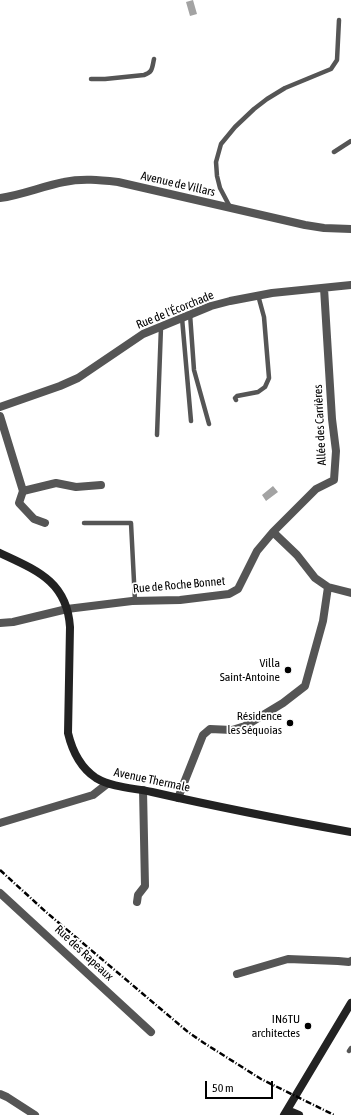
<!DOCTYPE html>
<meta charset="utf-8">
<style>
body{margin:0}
#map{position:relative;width:351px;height:1115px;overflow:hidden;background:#fff;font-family:"Asap Condensed",sans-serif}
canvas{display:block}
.scale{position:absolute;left:205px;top:1081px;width:68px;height:18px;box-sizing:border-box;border:2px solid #000;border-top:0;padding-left:5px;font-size:12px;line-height:14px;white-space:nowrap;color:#000;-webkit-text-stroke:3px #fff;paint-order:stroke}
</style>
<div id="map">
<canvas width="351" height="1115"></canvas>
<div class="scale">50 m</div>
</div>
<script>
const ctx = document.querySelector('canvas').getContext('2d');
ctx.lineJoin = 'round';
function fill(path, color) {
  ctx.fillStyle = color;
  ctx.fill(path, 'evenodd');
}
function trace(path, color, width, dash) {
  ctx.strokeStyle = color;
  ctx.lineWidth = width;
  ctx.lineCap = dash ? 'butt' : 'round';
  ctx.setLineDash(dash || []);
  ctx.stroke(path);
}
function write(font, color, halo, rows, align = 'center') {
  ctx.font = font + ' "Asap Condensed",sans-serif';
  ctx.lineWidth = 3.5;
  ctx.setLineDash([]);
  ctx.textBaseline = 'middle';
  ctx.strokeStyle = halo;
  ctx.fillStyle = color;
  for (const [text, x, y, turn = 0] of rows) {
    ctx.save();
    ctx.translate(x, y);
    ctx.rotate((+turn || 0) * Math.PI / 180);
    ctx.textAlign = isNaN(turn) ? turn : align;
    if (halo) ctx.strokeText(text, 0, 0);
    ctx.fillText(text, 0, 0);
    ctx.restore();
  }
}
const water = new Path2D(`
 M193 0 197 14 190 16 186 2Z
 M273 486 278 492 266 501 262 495Z`);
const lane = new Path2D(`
 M91 79H105L144 75C153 72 152 68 154 59
 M334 152 351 141
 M230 207 220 188 217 176 216 162 221 144 235 127 254 109 267 99 285 88 331 69 337 60 339 20
 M190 314 194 370 209 424
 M182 318 191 421
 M236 400 235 398 237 396 258 392 265 387 269 378 264 317 258 295
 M157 435 161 327
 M84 523H131L135 601
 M349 1051 351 1048`);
const street = new Path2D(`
 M0 198C22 195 43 186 64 182 82 178 100 180 118 182L305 225 324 228 351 229
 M0 407 60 386 78 378 143 334 211 306 230 301 272 293 351 285
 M0 416 23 491 56 483 76 487 101 485
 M23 491 19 503 34 519 45 523
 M273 532 316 489 334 480 336 451 332 419 324 288
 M0 623 13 622 67 609 132 601 180 600 229 594 238 589 257 551 273 532 297 555 315 578 328 587 351 593
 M178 798 203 735 210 729 232 730 245 726 283 703 305 686 323 621 328 587
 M0 823 93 795 107 784
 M0 893 151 1032
 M137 902 138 895 145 886 143 790
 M237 974 288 959 338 961 349 962 351 961
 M0 1094 7 1097 35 1115`);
const secondary = new Path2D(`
 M0 553C36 570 67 581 70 627L68 733C72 750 81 768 96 778 113 788 134 788 152 792 218 807 284 820 351 832
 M287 1110 299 1115
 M284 1115 351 1003`);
const rail = new Path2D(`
 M0 870 46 912 188 1032 204 1043 261 1079 334 1115`);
const markers = [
 [288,670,4,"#000"],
 [290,723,4,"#000"],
 [308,1026,4,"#000"]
];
const streetNames = [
 ["Avenue de Villars",178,184,13],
 ["Rue de l'Écorchade",175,310,-22],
 ["Allée des Carrières",320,425,-93],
 ["Rue de Roche Bonnet",179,585,-5],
 ["Avenue Thermale",152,780,12],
 ["Rue des Rapeaux",84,953,43]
];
const poiNames = [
 ["Villa",280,663],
 ["Saint-Antoine",280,677],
 ["Résidence",282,716],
 ["les Séquoias",282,730],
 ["IN6TU",300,1019],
 ["architectes",300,1033]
];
fill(water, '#a3a3a3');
trace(lane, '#555', 4.5);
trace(street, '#555', 8);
trace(secondary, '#222', 8);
trace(rail, '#000', 2.5, [6, 2, 1, 2]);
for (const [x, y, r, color] of markers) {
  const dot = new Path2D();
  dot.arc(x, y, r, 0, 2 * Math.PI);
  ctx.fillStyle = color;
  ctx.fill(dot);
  trace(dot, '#fff', 1.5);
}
write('12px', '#000', '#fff', streetNames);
write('12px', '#000', '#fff', poiNames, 'right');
</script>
